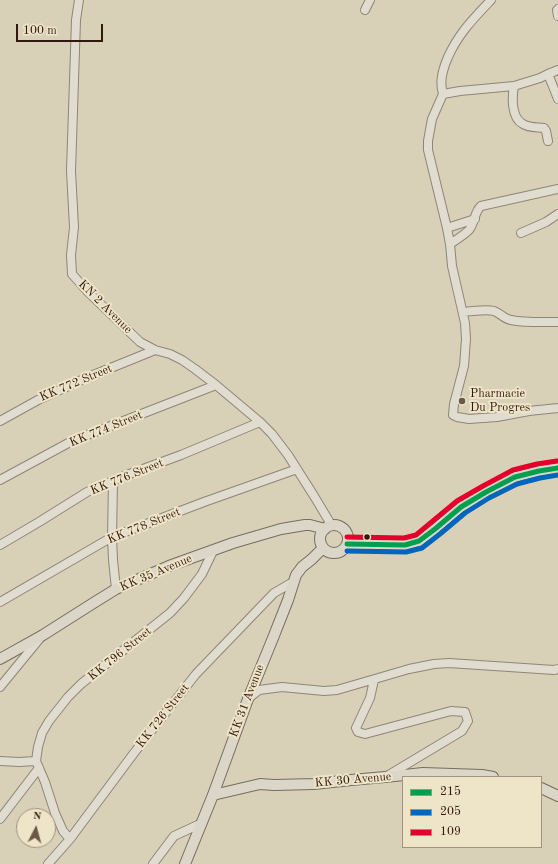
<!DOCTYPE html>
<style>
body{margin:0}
#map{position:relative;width:558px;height:864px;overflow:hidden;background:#d8d0b7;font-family:"Old Standard TT",serif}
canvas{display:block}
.legend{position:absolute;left:402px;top:776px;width:140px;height:72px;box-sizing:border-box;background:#eee4c8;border:1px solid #a2927e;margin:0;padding:5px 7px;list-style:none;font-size:12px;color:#31180e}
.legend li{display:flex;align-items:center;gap:8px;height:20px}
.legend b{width:20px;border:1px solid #a2927e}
.north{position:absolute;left:16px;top:808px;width:40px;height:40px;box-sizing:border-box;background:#eee4c8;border:1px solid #a2927e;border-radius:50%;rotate:6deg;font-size:11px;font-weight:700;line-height:16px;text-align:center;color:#31180e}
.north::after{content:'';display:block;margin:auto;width:14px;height:18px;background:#6b5849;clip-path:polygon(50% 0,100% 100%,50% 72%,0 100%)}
.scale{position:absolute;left:16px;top:24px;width:87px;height:18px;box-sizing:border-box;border:2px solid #31180e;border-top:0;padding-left:5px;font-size:12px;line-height:14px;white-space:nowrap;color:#31180e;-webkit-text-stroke:3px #eee4c8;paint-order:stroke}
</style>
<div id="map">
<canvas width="558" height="864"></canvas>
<ul class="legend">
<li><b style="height:5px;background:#029f4e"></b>215</li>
<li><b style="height:5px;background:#0065bd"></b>205</li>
<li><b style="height:5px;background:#e4002b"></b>109</li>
</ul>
<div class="north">N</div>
<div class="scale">100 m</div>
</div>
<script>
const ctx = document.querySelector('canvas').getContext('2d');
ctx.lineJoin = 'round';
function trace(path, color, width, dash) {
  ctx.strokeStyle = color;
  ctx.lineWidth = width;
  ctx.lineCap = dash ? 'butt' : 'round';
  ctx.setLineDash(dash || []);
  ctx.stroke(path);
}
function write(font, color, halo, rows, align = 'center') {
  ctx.font = font + ' "Old Standard TT",serif';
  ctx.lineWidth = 4;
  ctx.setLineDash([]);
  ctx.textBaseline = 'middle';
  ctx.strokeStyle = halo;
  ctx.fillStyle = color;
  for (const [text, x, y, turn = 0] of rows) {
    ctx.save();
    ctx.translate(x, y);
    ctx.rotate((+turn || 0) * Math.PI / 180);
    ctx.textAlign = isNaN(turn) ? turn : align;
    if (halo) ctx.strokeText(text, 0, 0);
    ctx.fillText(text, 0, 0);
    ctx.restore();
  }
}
const minor = new Path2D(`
 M79 0 76 20 71 171 74 227 71 255 72 274 88 292 140 342 155 350 170 354 182 360 195 369 216 385 260 422 272 434 288 455 314 496 332 526
 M558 9 557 10 558 16
 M365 10 370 0
 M548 74 558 99
 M514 86C512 97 511 118 523 124 529 128 537 127 544 128L546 131 548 141
 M443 94 432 119 428 141V150L447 228 450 244 452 266 465 323 466 339 464 366 454 404 453 415 457 417 469 419 497 417 529 411 558 408
 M443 94 460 91 514 86 540 78 548 74 558 70
 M443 94C439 81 443 69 448 57 459 33 473 19 491 0
 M447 228 475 219
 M521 233 546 222 558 214
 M450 244C456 240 464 235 469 230 475 223 474 212 481 206L558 189
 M463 312C471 311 486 309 494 311 500 313 504 319 511 320 526 323 543 322 558 322
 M0 421 38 400 86 378 155 350
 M0 480 72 441 216 385
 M113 481 112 537 113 560 116 589
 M0 545 39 522 87 492 124 476 181 455 260 422
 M0 602 112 537 204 502 297 469
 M374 680 370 698 356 728 358 732 365 734 451 711 465 712 468 721 462 731 387 776
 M0 687 41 637
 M248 699 259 690 282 687 324 691 337 690 409 669 434 664 449 663 554 670 558 669
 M0 761 19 762 36 761
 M0 819 39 768
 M70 839 63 831 55 813 45 782 36 761 38 747 42 733 49 721 68 697 81 684 170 613 184 598 202 574 213 551
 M48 864 70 839 134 753 196 674 274 593 293 582
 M153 864 174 836 200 824`);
const major = new Path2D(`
 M320 539a14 14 0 1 1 28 0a14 14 0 1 1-28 0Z
 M347 544 396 545H405L419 541 435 529 461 507 486 492 515 477 539 471 558 468
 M0 659 43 635 95 602 116 589 169 566 233 543 281 529 305 525H310L325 529
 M541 788 558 796
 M213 795 260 784 274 785 314 784 351 780 385 777 423 773 482 775 493 777
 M185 864 213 795 248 699 273 638 288 600 296 575 302 567 312 559 323 548`);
const bus1 = new Path2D(`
 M347 544 405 545 419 541 435 529 461 507 486 492 515 477 539 471 558 468`);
const bus2 = new Path2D(`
 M347 551 406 552 422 548 440 534 465 513 489 498 517 484 540 478 558 475`);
const bus3 = new Path2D(`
 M347 537 404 538 416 535 457 501 483 486 513 470 537 464 557 461`);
const markers = [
 [462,401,4,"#6b5849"],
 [367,537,3.5,"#31180e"]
];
const streetNames = [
 ["KN 2 Avenue",105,307,45],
 ["KK 772 Street",76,383,-23],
 ["KK 774 Street",106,429,-22],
 ["KK 776 Street",127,477,-22],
 ["KK 778 Street",144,526,-22],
 ["KK 35 Avenue",156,573,-23],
 ["KK 796 Street",120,654,-39],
 ["KK 31 Avenue",247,701,-69],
 ["KK 726 Street",163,716,-52],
 ["KK 30 Avenue",353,780,-5]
];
const poiNames = [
 ["Pharmacie",470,394],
 ["Du Progres",470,408]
];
trace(minor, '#8e8677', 10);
trace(major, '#766e60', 12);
trace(minor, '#e0dcd0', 8);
trace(major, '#dbd6c8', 10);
trace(bus1, '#029f4e', 5);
trace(bus2, '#0065bd', 5);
trace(bus3, '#e4002b', 5);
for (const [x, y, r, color] of markers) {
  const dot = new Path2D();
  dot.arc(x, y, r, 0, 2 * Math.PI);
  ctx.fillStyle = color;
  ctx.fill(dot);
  trace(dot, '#eee4c8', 1.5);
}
write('12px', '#31180e', '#eee4c8', streetNames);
write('12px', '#31180e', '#eee4c8', poiNames, 'left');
</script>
